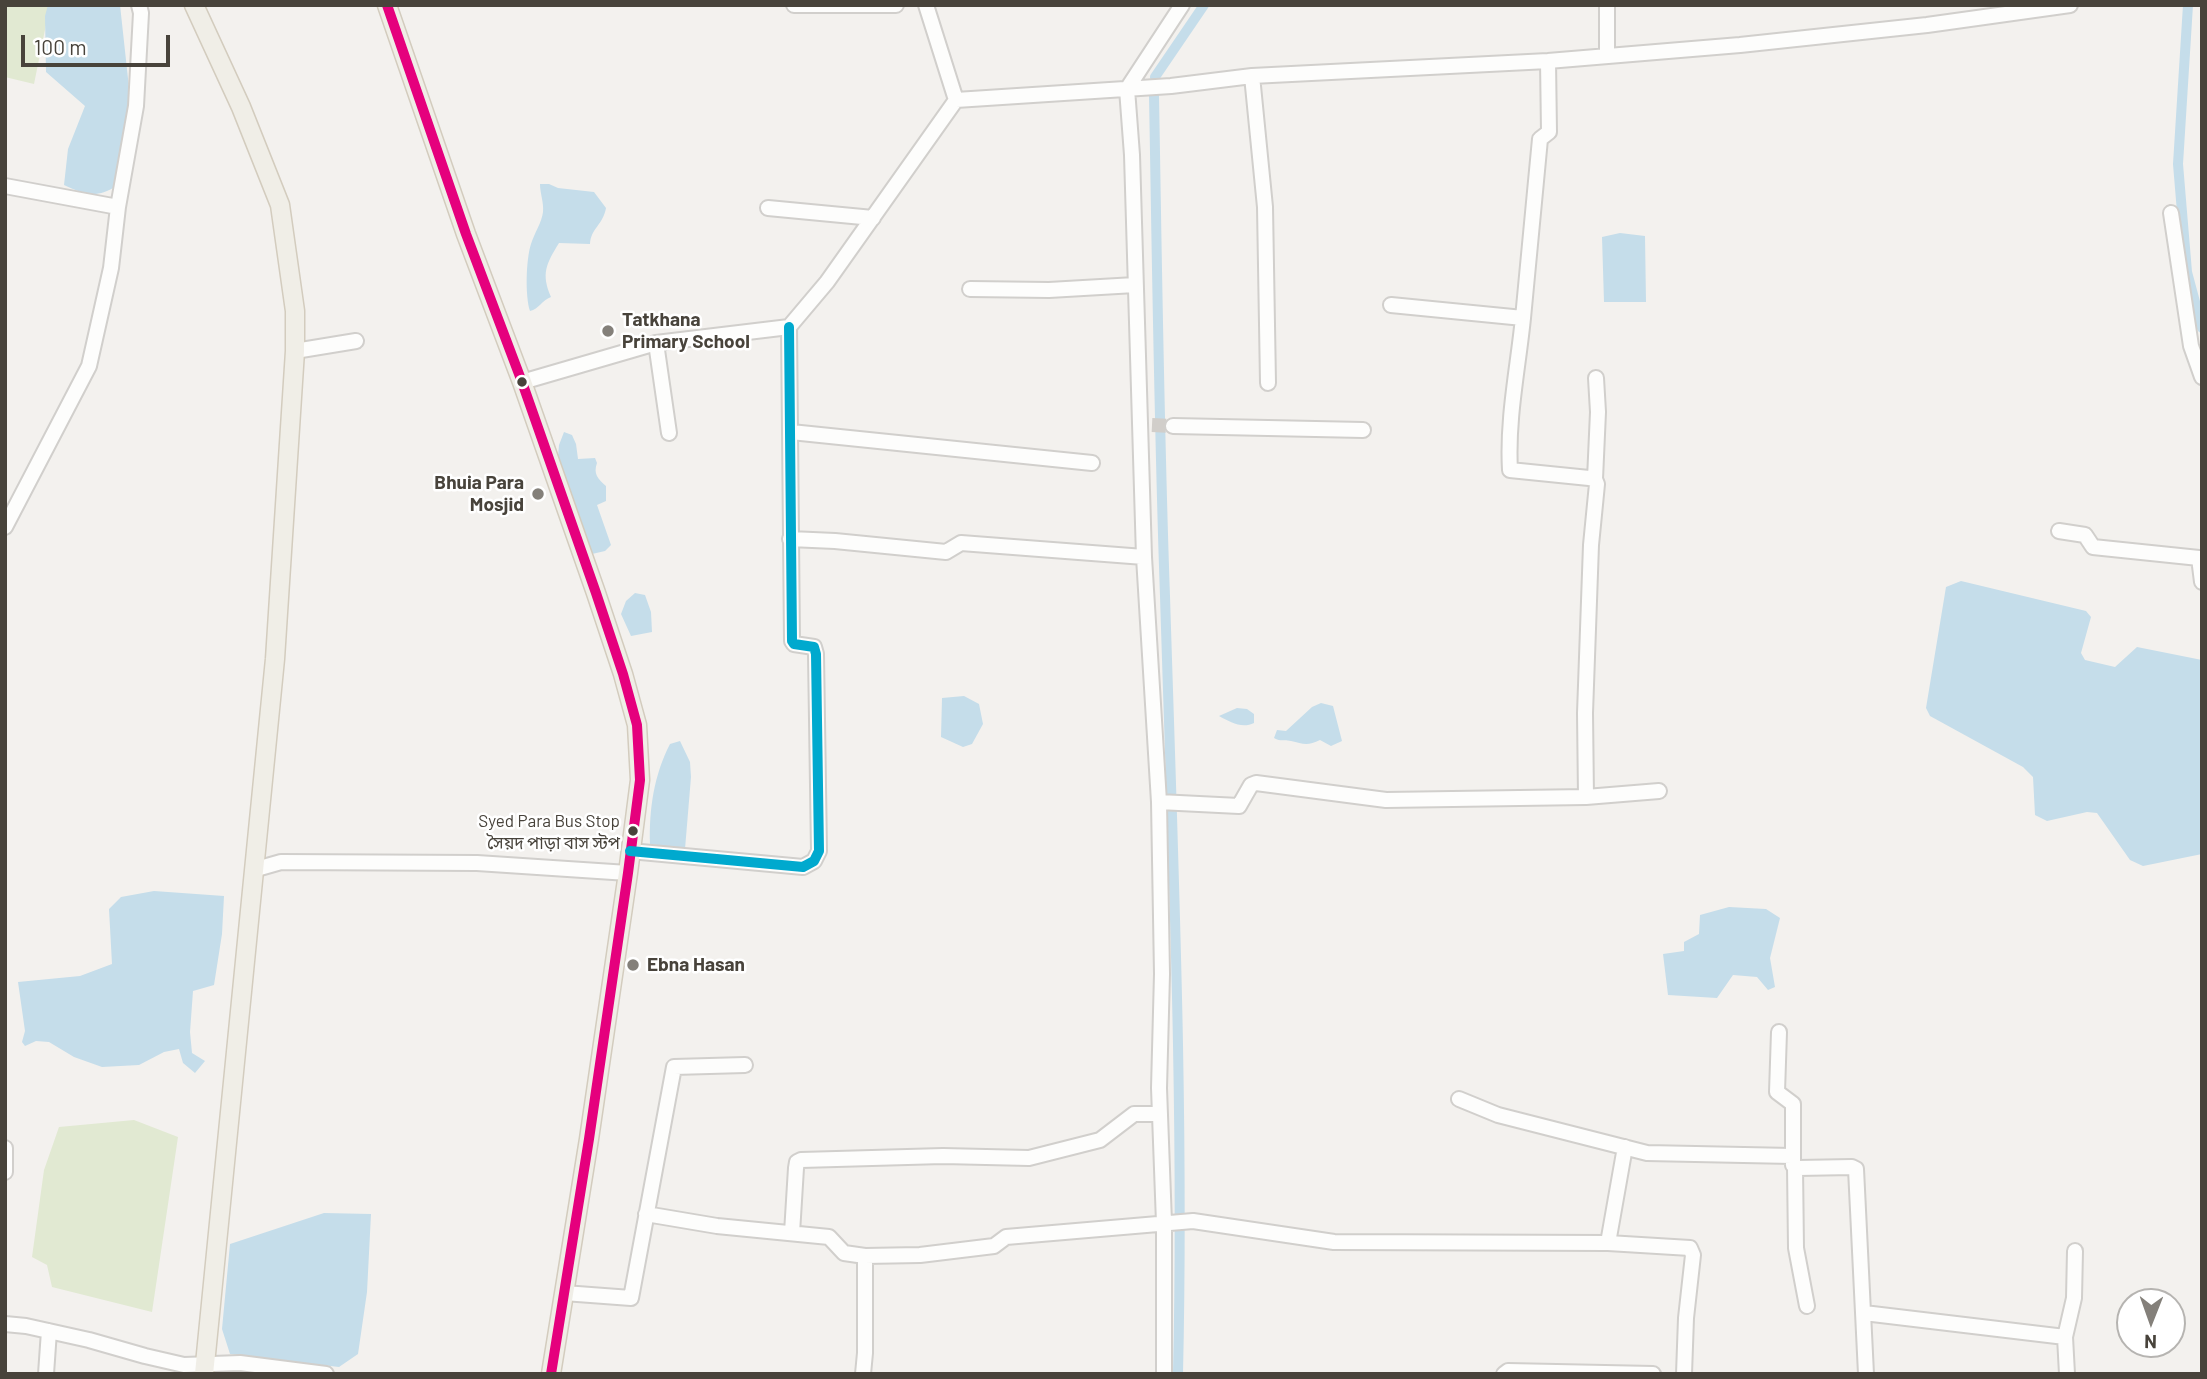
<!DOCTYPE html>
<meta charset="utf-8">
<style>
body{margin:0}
#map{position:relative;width:2207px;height:1379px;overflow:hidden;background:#f3f1ee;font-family:Barlow,sans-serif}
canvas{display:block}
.frame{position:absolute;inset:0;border:7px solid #48433b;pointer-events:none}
.north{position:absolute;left:2116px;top:1288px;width:70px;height:70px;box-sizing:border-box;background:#fff;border:2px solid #b6b4b1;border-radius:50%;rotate:181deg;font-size:19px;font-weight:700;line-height:28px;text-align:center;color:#48433b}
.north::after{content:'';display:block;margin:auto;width:24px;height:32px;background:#84807a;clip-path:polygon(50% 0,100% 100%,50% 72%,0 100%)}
.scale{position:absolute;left:21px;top:35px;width:149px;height:32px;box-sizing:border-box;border:4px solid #48433b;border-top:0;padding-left:9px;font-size:21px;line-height:24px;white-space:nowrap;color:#48433b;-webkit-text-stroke:5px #fff;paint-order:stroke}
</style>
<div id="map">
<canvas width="2207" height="1379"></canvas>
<div class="frame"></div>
<div class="north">N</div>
<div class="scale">100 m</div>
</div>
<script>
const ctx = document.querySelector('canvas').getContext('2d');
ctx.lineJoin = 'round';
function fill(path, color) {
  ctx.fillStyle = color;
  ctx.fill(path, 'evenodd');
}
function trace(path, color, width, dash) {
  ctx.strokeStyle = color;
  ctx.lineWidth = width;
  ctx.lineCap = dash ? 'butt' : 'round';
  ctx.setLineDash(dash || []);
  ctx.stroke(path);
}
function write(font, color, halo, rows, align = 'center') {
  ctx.font = font + ' Barlow,"Noto Sans Bengali",sans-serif';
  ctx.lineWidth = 5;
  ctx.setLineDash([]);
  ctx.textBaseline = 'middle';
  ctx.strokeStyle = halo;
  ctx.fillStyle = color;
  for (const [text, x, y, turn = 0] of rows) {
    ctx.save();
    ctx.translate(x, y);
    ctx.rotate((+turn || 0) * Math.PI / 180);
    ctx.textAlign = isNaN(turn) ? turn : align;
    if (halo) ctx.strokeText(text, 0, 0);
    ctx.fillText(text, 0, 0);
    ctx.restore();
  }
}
const green = new Path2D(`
 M5 5H50L34 84 5 77Z
 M134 1120 178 1137 152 1312 52 1287 47 1265 32 1257 44 1170 59 1127Z`);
const water = new Path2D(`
 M48 5H120L131 106 118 185C96 199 86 195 64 185L68 149 85 106 46 72 45 16Z
 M540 184H549L558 188 594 192 606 208C603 225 591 228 590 244L559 243C546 264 541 274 551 297 542 300 539 309 530 311 525 296 526 259 531 244 534 234 542 222 543 212 544 203 540 193 540 184Z
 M1620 233 1645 236 1646 302H1604L1602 237Z
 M564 432 572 435 576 444 578 459 595 458 597 463C593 474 598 479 606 486V501L597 505 611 545 605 551 592 554 580 545 557 468 559 445Z
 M1961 581 2086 611 2091 617 2081 653 2085 660 2115 667 2137 647 2202 660V854L2143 866 2130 860 2097 813 2087 812 2047 821 2035 815 2033 777 2023 767 1930 716 1926 708 1946 587Z
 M635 593 645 595 651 612 652 632 631 636 621 614 626 601Z
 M964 696 979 704 983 724 972 744 963 747 941 737 942 698Z
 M1321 703 1333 706 1342 741 1331 746 1320 740C1308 746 1303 744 1291 741 1284 739 1281 742 1274 738L1277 730 1286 731 1312 707Z
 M1237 708 1247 709 1254 714V723C1242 729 1230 722 1219 716Z
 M680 741 690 762 691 777 685 849 650 844C649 809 654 775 670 744Z
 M154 891 224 896 222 934 214 985 193 991 190 1032 192 1053 205 1061 195 1073 183 1063 179 1049 164 1052 139 1065 102 1067 74 1057 49 1042 36 1041 25 1046 22 1042 25 1031 18 982 80 976 112 964 109 909 121 897Z
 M1729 907 1766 909 1780 918 1770 958 1775 987 1768 990 1757 977 1733 975 1717 998 1668 995 1663 954 1684 951V942L1699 934 1700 915Z
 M324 1213 371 1214 367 1292 358 1354 339 1367 230 1354 222 1329 230 1244Z`);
const canal = new Path2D(`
 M2188 5 2178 164 2187 272 2202 328
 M1155 77 1204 5
 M1154 95C1157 262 1159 430 1165 596 1173 856 1184 1114 1178 1374`);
const minorTunnel = new Path2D(`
 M1152 425 1173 426`);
const minor = new Path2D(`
 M794 5H896
 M926 5 956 100 1171 86 1252 76 1548 61 1740 45 1927 25 2070 5
 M1607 56V5
 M1252 76 1265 207 1268 383
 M5 186 118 207 136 106 141 13 139 5
 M768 208 873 218
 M2171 213 2191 346 2202 377
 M970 289 1049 290 1135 285
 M1391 305 1523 318 1540 139 1549 132 1548 61
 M1523 318C1518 368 1507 419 1510 470L1589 478 1595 479 1597 484 1591 545 1585 713 1586 797
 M656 343 669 433
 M295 351 356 341
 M522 382 656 343 789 327 827 282 956 100
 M1173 426 1363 430
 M791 432 1092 463
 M1595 479 1598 412 1596 378
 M5 527 89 366 111 268 118 207
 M2059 531 2085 535 2093 547 2199 558 2202 582
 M790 539 835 541 946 552 961 543 1144 557
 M1159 802 1239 806 1251 785 1256 783 1386 800 1586 797 1659 791
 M630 851 803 867 814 861 819 851 816 654 814 647 794 644 792 641 789 327
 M253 870 281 862 477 863 628 873
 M1779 1032 1777 1092 1793 1104V1165L1798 1168 1852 1167 1856 1169 1866 1374
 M1459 1099 1498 1115 1647 1153 1792 1156
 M5 1148V1172
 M1795 1167 1796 1248 1807 1306
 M646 1214 717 1226 829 1237 844 1253 865 1256 920 1255 994 1246 1006 1237 1193 1221 1334 1242 1608 1243 1690 1248 1693 1255 1686 1318 1684 1374
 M792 1233 796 1168 797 1162 801 1160 943 1156 1029 1158 1100 1140 1134 1114H1159
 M1608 1243 1625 1147
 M564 1293 631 1298 674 1067 745 1065
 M1864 1313 2065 1337
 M5 1324 26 1326 89 1340 145 1356 184 1365 240 1363 326 1374
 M46 1374 49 1331
 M863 1374 865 1353V1256
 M1164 1374V1223L1159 1088 1162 974 1159 802 1144 557 1132 155 1127 89 1182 5
 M1504 1374 1508 1371 1653 1374
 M2067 1374 2065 1337 2074 1298 2075 1251`);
const major = new Path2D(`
 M194 5 241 107 280 205 295 311V351L275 659 204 1374
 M387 5 466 234 522 382 596 593 623 674 637 725 640 780 628 873 589 1139 551 1374`);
const bus1 = new Path2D(`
 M387 5 466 234 522 382 596 593 623 674 637 725 640 780 628 873 589 1139 551 1374`);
const bus2 = new Path2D(`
 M630 851 803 867 814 861 819 851 816 654 814 647 794 644 792 641 789 327`);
const markers = [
 [608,331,7,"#84807a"],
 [522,382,6,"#48433b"],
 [538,494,7,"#84807a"],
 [633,831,6,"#48433b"],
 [633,965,7,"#84807a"]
];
const busNames = [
 ["Syed Para Bus Stop",620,821],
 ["সৈয়দ পাড়া বাস স্টপ",620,843]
];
const poiNames = [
 ["Tatkhana",622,320],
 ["Primary School",622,342],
 ["Bhuia Para",524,483,"right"],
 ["Mosjid",524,505,"right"],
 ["Ebna Hasan",647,965]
];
fill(green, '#e1e9d2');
fill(water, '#c5ddea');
trace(canal, '#c5ddea', 10);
trace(minorTunnel, '#d1ceca', 14, [14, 7]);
trace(minor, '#d1cfcc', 18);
trace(major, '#d3ccbe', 21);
trace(minor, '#fdfdfc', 14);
trace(major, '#f0eee7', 18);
trace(bus1, '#e5007d', 10);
trace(bus2, '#00a9ce', 10);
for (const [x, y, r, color] of markers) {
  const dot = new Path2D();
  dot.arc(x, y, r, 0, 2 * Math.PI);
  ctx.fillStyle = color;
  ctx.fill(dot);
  trace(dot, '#fff', 2.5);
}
write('17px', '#48433b', '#fff', busNames, 'right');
write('bold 19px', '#48433b', '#fff', poiNames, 'left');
</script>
